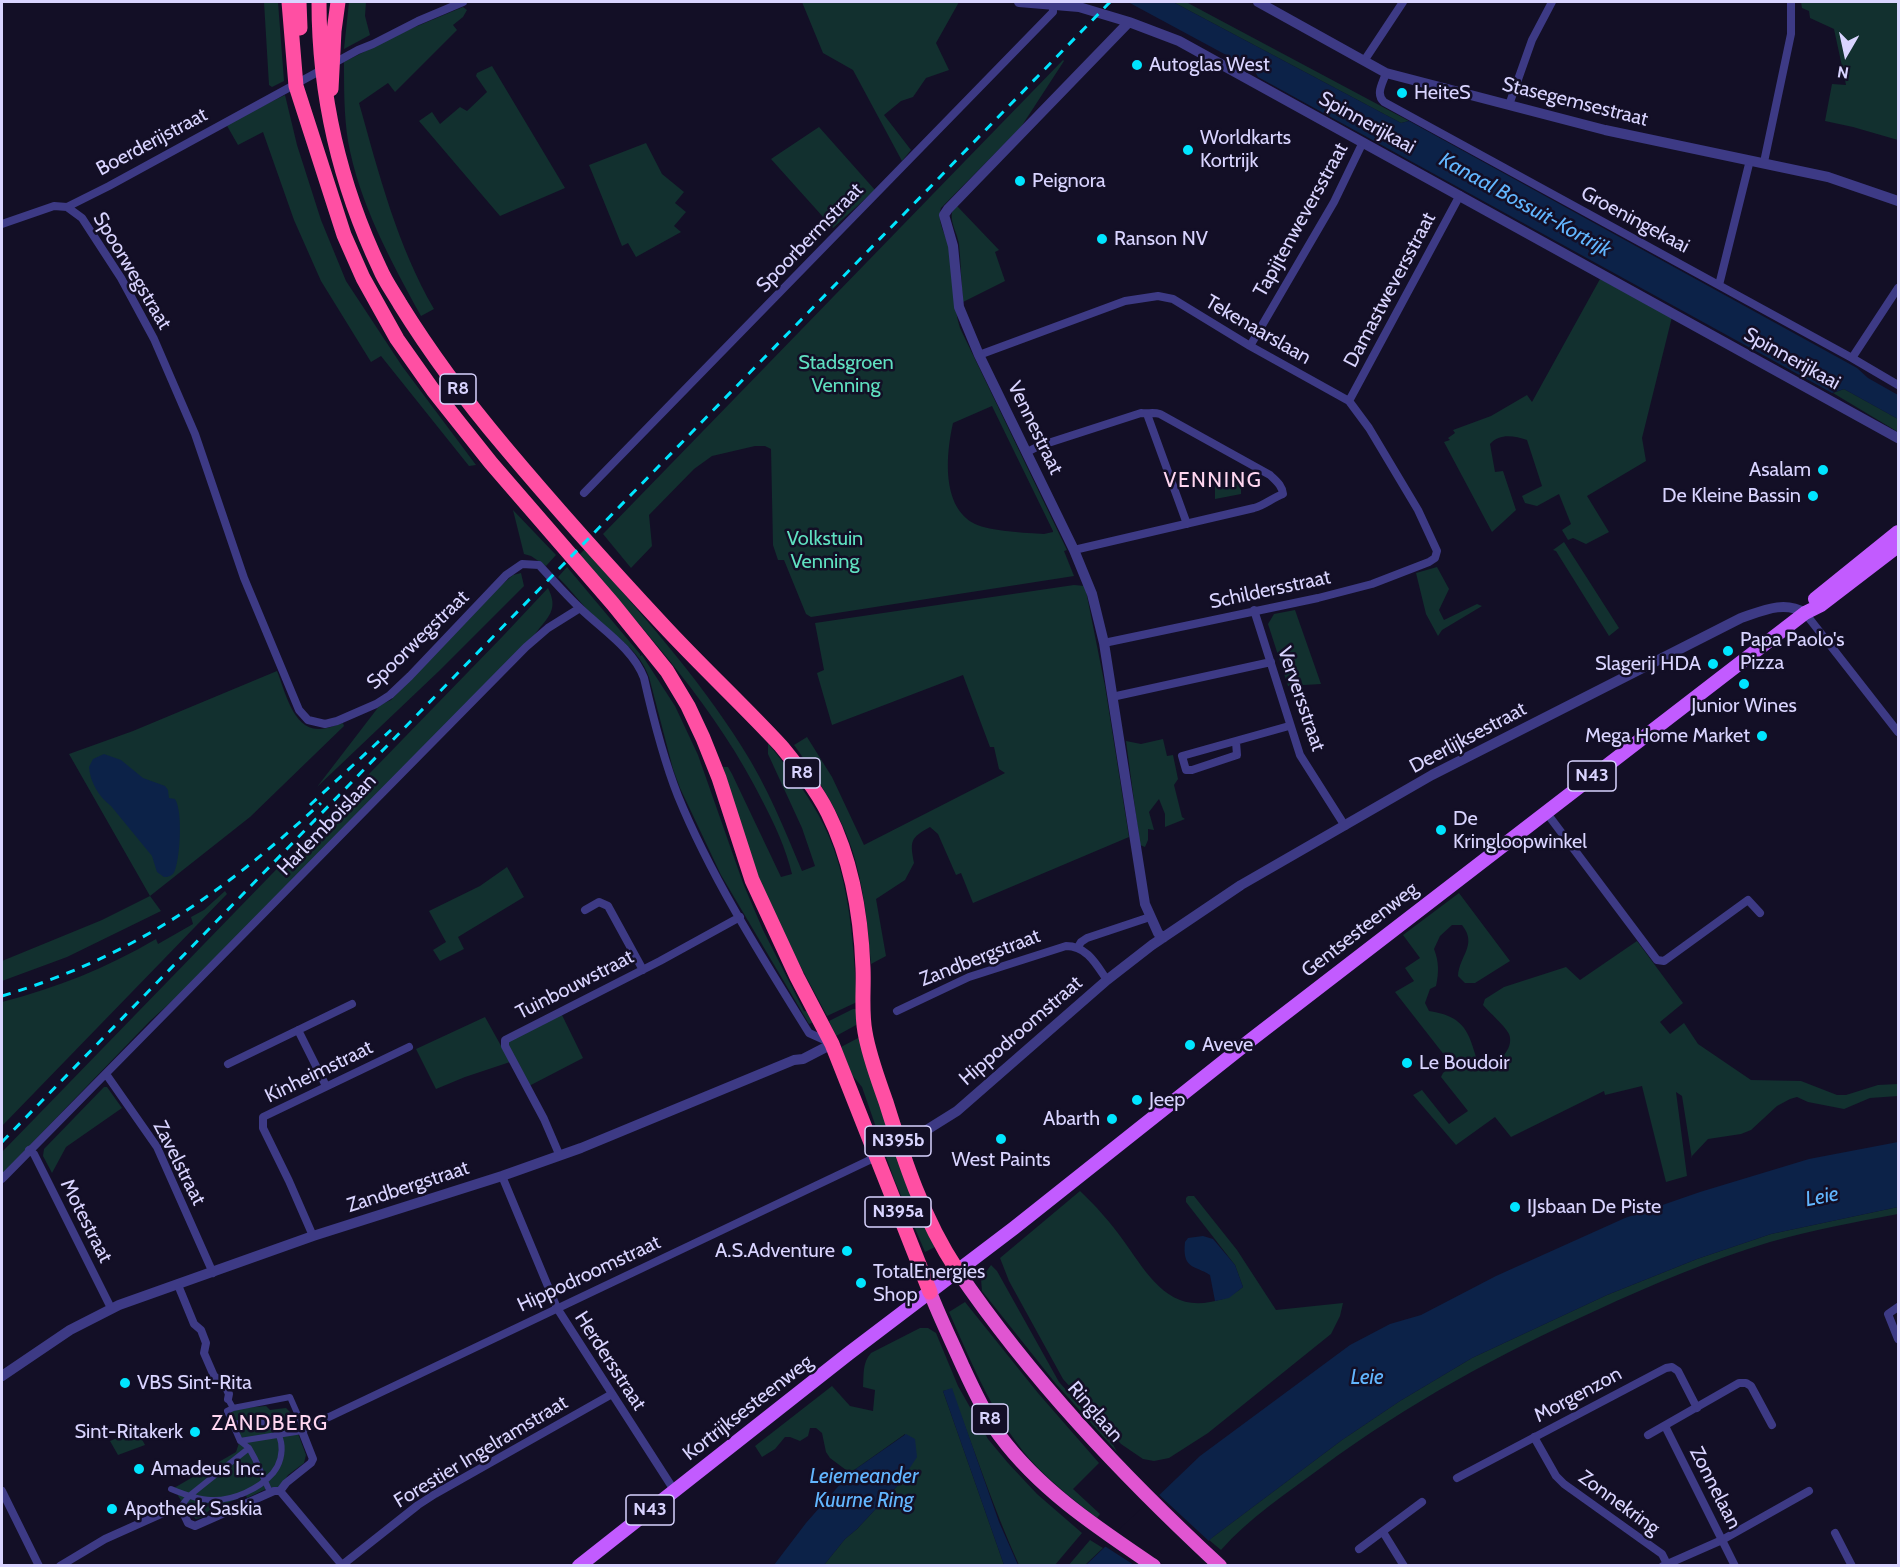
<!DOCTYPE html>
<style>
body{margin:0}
#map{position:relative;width:1900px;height:1567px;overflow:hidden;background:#130f26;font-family:Cabin,sans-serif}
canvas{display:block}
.frame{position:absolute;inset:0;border:3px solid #d9d4ff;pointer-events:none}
.north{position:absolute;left:1816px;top:24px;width:60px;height:60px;-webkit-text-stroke:4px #130f26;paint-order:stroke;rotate:189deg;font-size:16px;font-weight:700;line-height:24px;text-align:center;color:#d9d4ff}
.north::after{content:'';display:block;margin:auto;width:21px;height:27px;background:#d9d4ff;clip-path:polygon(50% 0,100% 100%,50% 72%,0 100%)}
</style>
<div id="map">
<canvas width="1900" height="1567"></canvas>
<div class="frame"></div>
<div class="north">N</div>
</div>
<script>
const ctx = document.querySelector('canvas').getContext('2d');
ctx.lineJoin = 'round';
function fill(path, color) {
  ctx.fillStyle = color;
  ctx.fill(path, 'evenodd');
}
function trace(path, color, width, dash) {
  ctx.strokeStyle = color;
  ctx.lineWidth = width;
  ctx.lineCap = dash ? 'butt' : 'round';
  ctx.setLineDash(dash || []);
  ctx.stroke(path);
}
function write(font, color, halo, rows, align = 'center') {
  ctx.font = font + ' Cabin,sans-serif';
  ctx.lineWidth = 5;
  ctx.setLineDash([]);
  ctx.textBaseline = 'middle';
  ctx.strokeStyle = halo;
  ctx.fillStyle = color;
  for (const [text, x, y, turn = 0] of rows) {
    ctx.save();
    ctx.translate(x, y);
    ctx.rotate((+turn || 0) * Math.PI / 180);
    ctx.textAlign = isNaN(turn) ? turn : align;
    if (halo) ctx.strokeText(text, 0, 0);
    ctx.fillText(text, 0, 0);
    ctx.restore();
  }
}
const green = new Path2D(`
 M264 2H278L284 81 272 87 269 85Z
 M349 2H366L365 16 370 35 344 49Z
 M802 2H959L936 43 949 70 926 78 913 97 901 101 884 115 911 150 902 161 853 70 823 53Z
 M1173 2H1186L1409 121 1401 123Z
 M1801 2H1898V140L1853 127 1825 121 1832 84 1846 85 1834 29 1810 18 1809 11 1802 8Z
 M463 7 467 10 463 17 453 25 457 30 395 92 388 83 359 103C379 174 397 245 434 309L421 316C391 261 359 203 348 141 344 115 344 89 344 62L403 32Z
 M1063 60 1064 61 1021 127 941 208C936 224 948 237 951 253 956 278 952 303 960 328L1067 550 1064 551 1074 576 811 617 806 614 784 560H778L773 545 771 449 765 446H755L712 456 694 469 649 515 652 546 631 568 603 534ZM992 406 1053 531V532L1044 534C1026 533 990 531 975 524 941 507 946 454 953 423Z
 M492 66 565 188 500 216 419 121 432 112 440 124 460 107 467 111 487 92 476 76 477 73Z
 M285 95 297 145 321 220 346 281 402 366 476 465 469 466 381 356 371 362 321 281 294 220 263 132 238 145 226 124Z
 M819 127 875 190 833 228 771 159Z
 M646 143 662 174 684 192 675 203 686 212 674 226 681 232 636 257 628 243 622 246 589 165Z
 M957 206 999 250 995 252 1005 281 963 302C961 282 961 263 959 244 957 232 950 223 952 212Z
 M1600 279 1672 317 1642 438 1646 461 1587 496 1609 532 1586 544 1573 538 1568 540 1562 530 1571 524 1559 494 1537 506 1525 503 1522 496 1542 486 1527 440C1514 436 1500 433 1490 444L1495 472 1503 471 1516 510 1492 532 1444 442 1450 440 1448 438 1455 433 1453 430 1491 416 1527 395 1532 402Z
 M1844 389 1898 419V432L1833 393Z
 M1215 478 1241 482V494L1215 499Z
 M513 510 556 555 546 566 531 556 524 554Z
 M1564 542 1619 628 1609 636 1556 551 1553 550Z
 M585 549C640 613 697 675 742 747 767 786 784 828 802 871L815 866 802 828 768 754V743C786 766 804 789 818 814 850 871 853 939 857 1002L827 1016 772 913 738 822 723 767H728L732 774 781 877 792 874C786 849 775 825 763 802 717 709 647 633 579 555Z
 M567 567 640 654V656L642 655 675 706 698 755 743 883 763 930 804 1011 809 1012 814 1022 809 1024 721 875 680 788 673 769 649 677C639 649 616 638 596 619 583 606 571 590 558 577Z
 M1437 567 1449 589 1439 610 1444 620 1477 604 1482 606 1442 630 1438 636 1426 614 1416 573Z
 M521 573 524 586 439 671 317 787 380 705 391 700 499 587 513 575Z
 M1074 585 1085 586 1105 686 1129 837 973 903 961 873 956 875 938 834 930 827C910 838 910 841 914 863L905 880 876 899 886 956 871 964C868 930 865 896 856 863 845 820 819 780 794 745L807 737 832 777 864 845 1005 773 999 769 994 747H990L963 675 832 725 817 673 824 670 815 623Z
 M548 588C559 610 548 617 535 634L183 991 150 1021 2 1174V1152L502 637Z
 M1295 610 1321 684 1288 686 1268 624 1274 614Z
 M277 671C285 690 293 731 320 729 327 729 336 725 343 723L344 726 250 817 150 896 161 911 67 957 2 981V961L102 920 150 896 69 754 133 731Z
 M1163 739 1167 756 1173 755 1178 779 1174 785 1182 817 1185 819 1165 827V814L1159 799 1149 812 1154 830 1148 829V840L1145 847 1140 845 1126 741 1141 744Z
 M507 867 524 897 458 937 464 949 440 961 433 950 446 942 429 911 480 886Z
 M225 891 227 894 2 1126V1002C56 988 107 968 156 939L158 944 193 924 191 917 204 910Z
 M1459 893 1510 961 1475 983H1465L1458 976C1459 956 1478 945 1462 925H1452L1440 936 1434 949C1439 962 1439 972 1436 986L1430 989 1425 1003 1429 1011C1461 1016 1468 1028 1476 1057 1481 1059 1485 1062 1490 1062 1502 1062 1514 1046 1509 1034 1504 1025 1490 1013 1483 1005L1485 999 1504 987 1566 967 1580 980 1637 941 1683 1003 1660 1022 1670 1034 1684 1023 1698 1044 1751 1080 1801 1081 1837 1095H1846L1878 1085 1898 1084V1096L1870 1098 1844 1109 1808 1102 1797 1097 1790 1099 1777 1106 1751 1130 1741 1134 1708 1139 1692 1156V1159L1682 1096 1676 1092 1687 1176 1666 1182 1642 1086 1605 1095 1604 1091 1511 1137 1495 1117 1456 1145 1413 1095 1422 1090 1449 1124 1468 1111 1441 1077 1443 1073 1452 1065 1395 992 1414 981 1405 968 1420 958 1403 935Z
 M853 1009H857L858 1024 836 1036 829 1021Z
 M561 1013 583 1058 529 1086 507 1044 508 1041Z
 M485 1017 510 1062 465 1077 436 1089 416 1049Z
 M860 1037 935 1247 925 1252 894 1179 862 1087 852 1075 841 1047Z
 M104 1087H107L122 1108 66 1147 52 1173 43 1156 44 1149Z
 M1080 1191C1096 1206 1110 1222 1123 1240 1145 1270 1166 1311 1210 1302 1226 1299 1230 1297 1243 1287L1235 1265 1186 1202V1198L1188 1196H1194L1237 1250 1276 1310 1343 1303 1340 1316 1331 1334 1208 1433 1169 1458 1154 1461 1143 1459 1121 1444 1063 1379 1009 1281 1000 1258Z
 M1898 1207V1214C1856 1222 1812 1230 1770 1242 1711 1260 1653 1284 1597 1310 1501 1353 1407 1404 1322 1467 1287 1493 1249 1518 1221 1550L1209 1540 1342 1440 1400 1401 1472 1358 1607 1295 1697 1259 1771 1234Z
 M991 1265 997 1271 1059 1382 1110 1439 1117 1452 1056 1384 982 1291 981 1279Z
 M965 1302 1038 1393 1099 1463 1073 1489 1100 1514 1097 1518C1076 1502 1056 1486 1037 1467 996 1424 973 1366 949 1312Z
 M920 1328H928L936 1333 958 1386 988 1439 1008 1463 1037 1494 1082 1533 1055 1565H1019C993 1508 974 1448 951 1389L943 1391 1004 1565H824L845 1539 857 1529 900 1483 905 1434 850 1473 830 1458 826 1452 822 1433 816 1428H810L808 1436 800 1441 790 1437H785L775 1449 762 1457 755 1446 832 1386 850 1406 873 1411 875 1390 863 1387C864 1375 862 1363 871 1353Z
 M266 1406 270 1410 286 1408 290 1412 306 1455 304 1463 288 1475 280 1487 266 1489 247 1498 246 1495 207 1512 208 1516 196 1519C190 1515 177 1495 174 1488L236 1452 239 1443 224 1410Z
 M137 1430 145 1445 118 1455 110 1441Z
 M1090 1540 1103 1548 1085 1565 1068 1566Z`);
const water = new Path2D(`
 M1128 2H1173L1401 123 1409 121 1857 368 1868 378 1898 395V419L1844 389 1832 393 1258 77 1254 70Z
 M104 754 121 760 143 778 165 786 168 790 169 798 175 799C183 811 180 857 175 870 173 876 169 877 164 877L157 872 152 856 111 806C99 797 90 782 89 767L93 759Z
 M1898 1142V1207L1771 1234 1697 1259 1607 1295 1472 1358 1400 1401 1342 1440 1213 1537 1182 1565 1085 1566 1200 1456 1350 1345 1390 1324 1421 1315 1496 1276 1625 1218 1700 1192 1809 1159Z
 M1203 1236 1213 1239 1235 1265 1243 1287 1229 1298 1215 1301 1210 1275C1195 1265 1182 1270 1185 1242L1188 1238Z
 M952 1388 999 1522 1018 1565H1004L943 1391Z
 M906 1434 915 1439 917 1457 900 1483 857 1529 845 1539 824 1565H774L806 1523 850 1473Z`);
const pier = new Path2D(`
 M1157 1493 1211 1543 1186 1566 1134 1565 1103 1545Z`);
const pedestrian = new Path2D(`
 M228 1399 233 1408 227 1411 240 1441 249 1448 255 1459 270 1492
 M233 1408 290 1397 301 1422 302 1431 240 1441
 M171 1489C183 1494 198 1500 211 1500 233 1501 259 1489 273 1473 287 1456 285 1426 260 1422 250 1420 241 1423 232 1424
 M179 1509 189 1496 249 1448`);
const minor = new Path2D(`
 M1364 61 1403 2
 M1386 73C1383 83 1375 94 1384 102L1852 358 1898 385
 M1509 105 1532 40 1552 2
 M1764 162 1791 34V2
 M67 207 82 218 121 278 154 339 195 434 244 578 299 710 308 720 325 724 337 721 376 704 390 695 410 676 506 575 522 564 539 565C553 580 566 595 581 609 603 630 633 649 644 678 653 718 663 758 678 796 711 877 763 959 809 1033L829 1042
 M2 224 54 206 67 207 109 186 358 50 373 44 418 21 463 2
 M1719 285 1750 160
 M1250 346 1334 202 1363 142
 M979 355 1125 301 1158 296 1173 299 1250 346 1349 401 1369 428 1418 510 1437 551 1435 558 1429 562 1372 584 1318 598 1104 643
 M1852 358 1898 288
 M1349 401 1460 195
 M1147 414 1187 524
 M1027 452 1039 446 1141 413C1148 414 1153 412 1160 414L1270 475C1276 481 1282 485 1283 494 1272 498 1265 505 1254 508L1074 550
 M584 493 1053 12V4
 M1254 610 1300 755 1345 826
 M1805 613 1898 732
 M1112 697 1271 662
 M1236 742 1237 755 1192 770H1186L1182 756 1289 726
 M1546 812 1657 960 1664 961 1748 900 1760 913
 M585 910 599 902 608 906 643 970
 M1078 947 1081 942 1087 938 1150 917
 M897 1011 969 977 1066 946C1087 946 1096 964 1107 980
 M298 1030 326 1086
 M228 1064 352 1004
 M106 1074 157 1147 213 1273
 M29 1150 34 1154 111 1308
 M559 1154 544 1119 505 1046V1040L660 961 740 917
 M502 1176 557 1308 674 1490
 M2 1179 526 647 548 628 580 608
 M313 1236 289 1181 263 1128V1117L409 1047
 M178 1285 194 1324 201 1330 206 1343 204 1353 214 1376 224 1383 229 1394 228 1399
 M1898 1307 1888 1314 1898 1339
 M1665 1426 1735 1566
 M1648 1435 1739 1383H1746L1751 1386 1772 1425
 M1534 1437 1556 1476 1564 1484 1662 1554 1667 1564
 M1457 1478 1666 1368 1672 1367 1678 1371 1697 1408
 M2 1491 39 1566
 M280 1491 342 1565
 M1383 1532 1404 1566
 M1835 1533 1852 1566
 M1359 1549 1422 1502
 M60 1566 105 1539 172 1509 182 1510 188 1523 195 1526 274 1491H280L286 1483 311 1463 313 1459 302 1431 308 1427 876 1157
 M341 1566 418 1505 435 1494 612 1394
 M1663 1566 1722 1540 1809 1491`);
const tertiary = new Path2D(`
 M1019 2 1079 7 1129 22 1179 41 1898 438
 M1258 2 1386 73 1605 130 1828 177 1898 201
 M1129 22 948 209 944 215 953 246 959 307 979 355 1074 550 1092 594 1104 643 1145 904 1158 933 1163 938
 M899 1145 925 1131 957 1111 1107 980 1152 945 1241 885 1432 775 1741 618C1762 611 1784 600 1805 613
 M2 1376 70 1330 119 1305 313 1236 502 1176 581 1148 794 1060 803 1059 832 1044`);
const primary = new Path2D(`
 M1815 599 1898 532
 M579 1566 848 1354 1014 1228 1252 1039 1805 613 1821 605 1898 546`);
const trunk = new Path2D(`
 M957 1270C1031 1379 1123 1476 1220 1566
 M930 1292C940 1318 952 1342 963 1367 974 1390 985 1415 1000 1436 1041 1491 1098 1528 1154 1566`);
const motorway = new Path2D(`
 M289 2 296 86 344 235 363 278 397 339 433 390 491 463 613 604 667 671 688 706 703 738 719 778 752 880 797 977 832 1044 930 1292
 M299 2 300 28
 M319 2C319 94 340 185 380 269 385 281 393 292 400 304 431 354 466 401 504 446 556 508 609 567 664 626 702 667 743 705 781 746 798 767 816 789 828 813 852 861 861 915 863 968 864 989 861 1011 865 1032 869 1056 878 1079 886 1102 904 1160 923 1219 957 1270
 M331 89 334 31 338 2`);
const rail = new Path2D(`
 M310 805 391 730
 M2 996C132 957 222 894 321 803
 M2 1142 1110 2`);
const markers = [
 [1137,65,6,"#00e5ff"],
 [1402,93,6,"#00e5ff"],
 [1188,150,6,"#00e5ff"],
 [1020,181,6,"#00e5ff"],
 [1102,239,6,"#00e5ff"],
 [1823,470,6,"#00e5ff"],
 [1813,496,6,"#00e5ff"],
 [1728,651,6,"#00e5ff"],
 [1713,664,6,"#00e5ff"],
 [1744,684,6,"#00e5ff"],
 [1762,736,6,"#00e5ff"],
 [1441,830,6,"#00e5ff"],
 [1190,1045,6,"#00e5ff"],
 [1407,1063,6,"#00e5ff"],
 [1137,1100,6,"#00e5ff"],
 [1112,1119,6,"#00e5ff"],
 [1001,1139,6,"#00e5ff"],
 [1515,1207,6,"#00e5ff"],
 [847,1251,6,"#00e5ff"],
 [861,1283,6,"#00e5ff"],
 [125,1383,6,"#00e5ff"],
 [195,1432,6,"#00e5ff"],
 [139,1469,6,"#00e5ff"],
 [112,1509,6,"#00e5ff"]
];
const shields = [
 [458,389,36],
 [802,773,36],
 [1592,776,48],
 [898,1141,66],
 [898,1212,66],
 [990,1419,36],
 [650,1510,48]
];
const shieldNames = [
 ["R8",458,389],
 ["R8",802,773],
 ["N43",1592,776],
 ["N395b",898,1141],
 ["N395a",898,1212],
 ["R8",990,1419],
 ["N43",650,1510]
];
const poiNames = [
 ["Autoglas West",1149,65],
 ["HeiteS",1414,93],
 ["Worldkarts",1200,138],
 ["Kortrijk",1200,161],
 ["Peignora",1032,181],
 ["Ranson NV",1114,239],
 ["Asalam",1811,470,"right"],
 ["De Kleine Bassin",1801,496,"right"],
 ["Papa Paolo's",1740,640],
 ["Pizza",1740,663],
 ["Slagerij HDA",1701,664,"right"],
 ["Junior Wines",1744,706,"center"],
 ["Mega Home Market",1750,736,"right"],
 ["De",1453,819],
 ["Kringloopwinkel",1453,842],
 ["Aveve",1202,1045],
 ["Le Boudoir",1419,1063],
 ["Jeep",1149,1100],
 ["Abarth",1100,1119,"right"],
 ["West Paints",1001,1160,"center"],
 ["IJsbaan De Piste",1527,1207],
 ["A.S.Adventure",835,1251,"right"],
 ["TotalEnergies",873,1272],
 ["Shop",873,1295],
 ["VBS Sint-Rita",137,1383],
 ["Sint-Ritakerk",183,1432,"right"],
 ["Amadeus Inc.",151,1469],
 ["Apotheek Saskia",124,1509]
];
const streetNames = [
 ["Stasegemsestraat",1575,102,14],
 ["Spinnerijkaai",1367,123,29],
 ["Boerderijstraat",152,142,-28],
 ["Tapijtenweversstraat",1301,220,-61],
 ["Groeningekaai",1635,220,28],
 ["Spoorbermstraat",810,238,-46],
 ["Spoorwegstraat",132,271,59],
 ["Damastweversstraat",1390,290,-62],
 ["Tekenaarslaan",1258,330,30],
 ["Spinnerijkaai",1792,359,29],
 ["Vennestraat",1035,428,64],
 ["Schildersstraat",1270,590,-12],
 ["Spoorwegstraat",418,640,-44],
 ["Verversstraat",1301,699,71],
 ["Deerlijksestraat",1468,738,-28],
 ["Harlemboislaan",327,825,-46],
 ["Gentsesteenweg",1360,930,-38],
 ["Zandbergstraat",980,958,-21],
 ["Tuinbouwstraat",575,985,-27],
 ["Hippodroomstraat",1021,1031,-41],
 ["Kinheimstraat",319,1072,-26],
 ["Zavelstraat",179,1163,63],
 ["Zandbergstraat",408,1187,-18],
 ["Motestraat",86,1221,63],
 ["Hippodroomstraat",589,1274,-25],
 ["Herdersstraat",610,1361,57],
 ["Morgenzon",1578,1395,-28],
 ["Kortrijksesteenweg",748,1408,-38],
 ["Ringlaan",1095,1412,49],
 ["Forestier Ingelramstraat",481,1452,-31],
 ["Zonnelaan",1715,1488,63],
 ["Zonnekring",1619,1503,36]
];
const parkNames = [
 ["Stadsgroen",846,363],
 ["Venning",846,386],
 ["Volkstuin",825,539],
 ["Venning",825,562]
];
const waterNames = [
 ["Kanaal Bossuit-Kortrijk",1525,205,29],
 ["Leie",1822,1197,-11],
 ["Leie",1367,1378],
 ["Leiemeander",864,1477],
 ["Kuurne Ring",864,1501]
];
const neighbourhoodNames = [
 ["VENNING",1213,481],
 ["ZANDBERG",270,1424]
];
fill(green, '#12302f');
fill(water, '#0c2248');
fill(pier, '#130f26');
trace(pedestrian, '#3d3a85', 6);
trace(minor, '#3d3a85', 8);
trace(tertiary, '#3d3a85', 10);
trace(primary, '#c25bff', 14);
trace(trunk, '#e055d1', 14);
trace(motorway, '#ff4fa3', 15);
trace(rail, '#00e5ff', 3, [9, 8]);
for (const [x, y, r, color] of markers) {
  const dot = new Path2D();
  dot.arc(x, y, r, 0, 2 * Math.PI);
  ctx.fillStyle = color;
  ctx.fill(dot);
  trace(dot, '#130f26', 2);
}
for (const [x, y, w] of shields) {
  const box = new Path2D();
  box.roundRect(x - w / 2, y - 15, w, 30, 4.5);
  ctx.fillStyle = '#130f26';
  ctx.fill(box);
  trace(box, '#d9d4ff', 1.5);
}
write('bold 18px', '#d9d4ff', null, shieldNames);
write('20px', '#d9d4ff', '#130f26', poiNames, 'left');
write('20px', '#d9d4ff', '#130f26', streetNames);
write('20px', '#5fe0c0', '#130f26', parkNames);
write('italic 21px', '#62b6ff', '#130f26', waterNames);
ctx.letterSpacing = '1.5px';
write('21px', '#ffd6f0', '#130f26', neighbourhoodNames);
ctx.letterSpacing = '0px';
</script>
